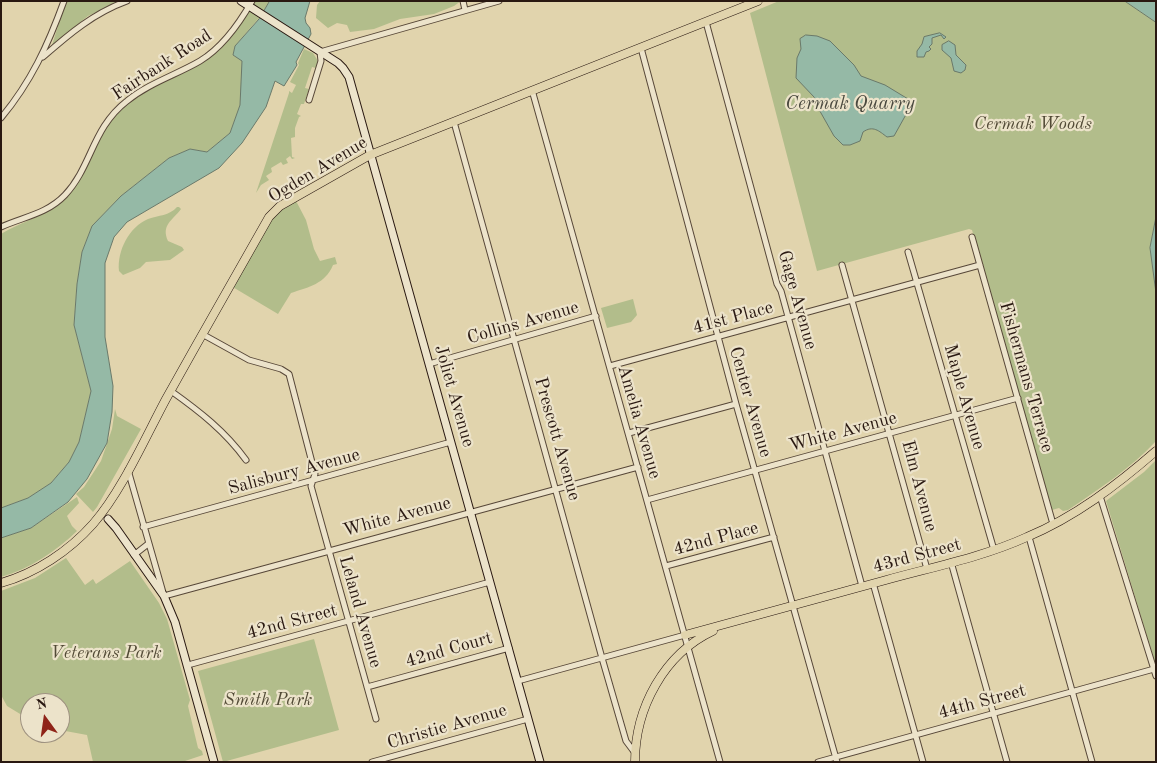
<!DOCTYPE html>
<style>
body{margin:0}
#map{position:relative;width:1157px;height:763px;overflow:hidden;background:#e1d4ad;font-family:"Old Standard TT",serif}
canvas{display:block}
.frame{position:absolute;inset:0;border:2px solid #291811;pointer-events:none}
.north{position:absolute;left:20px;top:693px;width:50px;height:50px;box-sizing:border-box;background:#ece3ca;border:1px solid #9e9280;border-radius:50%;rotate:346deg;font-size:14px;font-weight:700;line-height:20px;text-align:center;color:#291811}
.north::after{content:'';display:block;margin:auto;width:18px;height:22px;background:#8f2418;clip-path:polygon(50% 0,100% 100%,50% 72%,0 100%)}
</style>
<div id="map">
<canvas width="1157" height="763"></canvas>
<div class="frame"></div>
<div class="north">N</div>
</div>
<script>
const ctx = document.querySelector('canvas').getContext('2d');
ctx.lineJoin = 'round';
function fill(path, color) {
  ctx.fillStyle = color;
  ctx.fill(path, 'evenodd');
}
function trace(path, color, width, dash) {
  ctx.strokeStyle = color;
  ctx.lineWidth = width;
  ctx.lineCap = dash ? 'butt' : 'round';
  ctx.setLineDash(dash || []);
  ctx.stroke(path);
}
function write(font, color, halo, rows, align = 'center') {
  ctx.font = font + ' "Old Standard TT",serif';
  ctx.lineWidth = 4.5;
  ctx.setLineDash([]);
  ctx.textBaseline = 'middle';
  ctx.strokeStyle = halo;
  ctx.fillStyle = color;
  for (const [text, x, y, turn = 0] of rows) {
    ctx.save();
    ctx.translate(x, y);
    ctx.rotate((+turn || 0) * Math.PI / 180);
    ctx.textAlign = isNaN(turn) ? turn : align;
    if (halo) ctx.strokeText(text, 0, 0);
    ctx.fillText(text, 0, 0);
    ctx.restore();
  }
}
const green = new Path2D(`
 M66 1H120L88 16 52 45Z
 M255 1H270L259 18 235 46 233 55 243 61 240 105 230 133 207 152 190 149 169 158 121 196 92 226 82 252 77 284 74 325 91 391 79 442 69 462 51 483 28 498 1 508V234C22 221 47 216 64 199 90 173 94 133 122 109 132 100 144 92 156 85 174 76 194 69 210 57 230 43 243 22 255 1Z
 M320 1H461L454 6 434 14 400 19 374 29 350 32 347 25 337 23 328 28 316 18 317 5Z
 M779 1H1125L1156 22V217L1150 248 1156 293V441C1130 469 1099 489 1068 510L1063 511 1059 508 1052 510 972 230 969 229 817 271 750 13Z
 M304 49 313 53 318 61 316 68 312 67 305 88 309 89 304 104H301L297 114 301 116 299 117 295 128V137L291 138 292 157 295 158 292 159 290 156 286 159 288 163 283 165 281 162 271 168 272 172 266 176 269 180 261 185 256 193 289 93V91L292 93 296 85 290 82 299 65 298 63Z
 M295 199 306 220 314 249 320 261 335 257 337 264 333 265C325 284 309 287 291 293L278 314 231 286 271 217Z
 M177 207H179L181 209C172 221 161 225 168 241L182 247 184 250 170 260 146 262 140 268 123 275 119 271C117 251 129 227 148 219 159 215 169 216 177 207Z
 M633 299 637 315 631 322 607 328 601 308Z
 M115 409 117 416 141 429 97 507 93 512 76 494 84 487 101 461 112 429Z
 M1156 460V666L1106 501 1144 472Z
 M77 497 79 503 67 516 72 526 77 531C56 551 30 569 1 577V538L31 528Z
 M66 558 85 585 93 579 96 584 130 561 159 603 167 619 190 700 188 706 198 748 202 751 203 755 182 762H93L87 735 60 730V703H30V720L7 706 1 695V591L35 578Z
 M314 639 339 730 223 762 198 671Z`);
const water = new Path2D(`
 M270 1H310L305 18 306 23 310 28 311 34 296 62 297 65 284 86 275 81 266 107 242 143 219 168 127 222 114 237 105 263V337L113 386 112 412 107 443 87 479 68 502 31 528 1 538V508L28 498 51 483 69 462 79 442 91 391 74 325 77 284 82 252 92 226 121 196 169 158 190 149 207 152 230 133 240 105 242 61 233 55 235 46 259 19Z
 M1125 1H1156V22Z
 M940 33 946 37 944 39 941 35 932 38V44L929 47 931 49 929 51 926 52 924 57H917V51L922 44 924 37Z
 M806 35 817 36 830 41 854 65 861 76 885 85 913 102 894 136 887 137C879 131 873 125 863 132L860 141 850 145H843L834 136 817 106 814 97 796 78 797 58 801 49 800 39Z
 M949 41 955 45 956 55 966 65 965 70 961 73 954 71 951 58 942 50V45Z
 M1156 217V293L1150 248Z`);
const street = new Path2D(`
 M463 1 465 10
 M706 22 777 284 781 291 862 586
 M641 48 736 404 837 762
 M43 57C69 34 94 13 127 1
 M532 90 720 762
 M309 100 321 61 320 52 499 1
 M1 118C31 82 48 45 64 1
 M454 122 602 658 626 741 635 753
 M1 227C23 217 47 214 65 195 92 166 92 128 127 101 149 83 176 75 200 61 223 47 239 24 252 1
 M972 237 1053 524
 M908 252 994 550
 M842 265 927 569
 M202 334 249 360 281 369 289 374 315 474 311 486 376 719
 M429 364 596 316
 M610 366 980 265
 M171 391C199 411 225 431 246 460
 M629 433 736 404
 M128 470 164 596 638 467
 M1100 496 1156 676
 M647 500 1018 398
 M143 527 451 442
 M1029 537 1092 762
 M134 555 148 544
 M951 562 1007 762
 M666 566 774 537
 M873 583 923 762
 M188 665 490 582
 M518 681 685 635
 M367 687 509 648
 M372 762 528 719
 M818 762 1154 669`);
const secondary = new Path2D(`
 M241 1 338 63 343 68 349 77 540 762
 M108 519 116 528 164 596 175 622 214 762`);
const primary = new Path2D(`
 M1 583C36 573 69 551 93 524 122 491 145 438 166 399 200 338 235 277 269 217L280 206 370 155 758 1
 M685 635C752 617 819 598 886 580 933 567 983 557 1027 537 1075 517 1117 485 1156 451
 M635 762C635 708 664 654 713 631`);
const streetNames = [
 ["Fairbank Road",162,65,-33],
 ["Ogden Avenue",318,170,-31],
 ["Gage Avenue",797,300,74],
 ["41st Place",733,318,-15],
 ["Collins Avenue",523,323,-16],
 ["Fishermans Terrace",1026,377,74],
 ["Joliet Avenue",454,396,74],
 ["Maple Avenue",964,397,74],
 ["Center Avenue",750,402,74],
 ["Amelia Avenue",639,422,74],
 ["White Avenue",843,432,-15],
 ["Prescott Avenue",557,439,74],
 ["Salisbury Avenue",294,472,-15],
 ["Elm Avenue",919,486,75],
 ["White Avenue",397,517,-15],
 ["42nd Place",716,539,-15],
 ["43rd Street",917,556,-15],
 ["Leland Avenue",360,612,74],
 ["42nd Street",292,622,-15],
 ["42nd Court",449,650,-16],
 ["44th Street",982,702,-15],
 ["Christie Avenue",447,727,-16]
];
const parkNames = [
 ["Cermak Woods",1033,124],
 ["Veterans Park",106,653],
 ["Smith Park",268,700]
];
const waterNames = [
 ["Cermak Quarry",850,104]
];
fill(green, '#b2bd8b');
fill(water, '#95b9a6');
trace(water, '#6a796a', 1);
trace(street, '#574738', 7);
trace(secondary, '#291811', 9);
trace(primary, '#291811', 9);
trace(street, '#ece3ca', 5);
trace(secondary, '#ece3ca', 7);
trace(primary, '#e1d4ad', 8);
write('18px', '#291811', '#ece3ca', streetNames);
write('italic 18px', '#524a36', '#ece3ca', parkNames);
write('italic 19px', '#49483e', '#ece3ca', waterNames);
</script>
